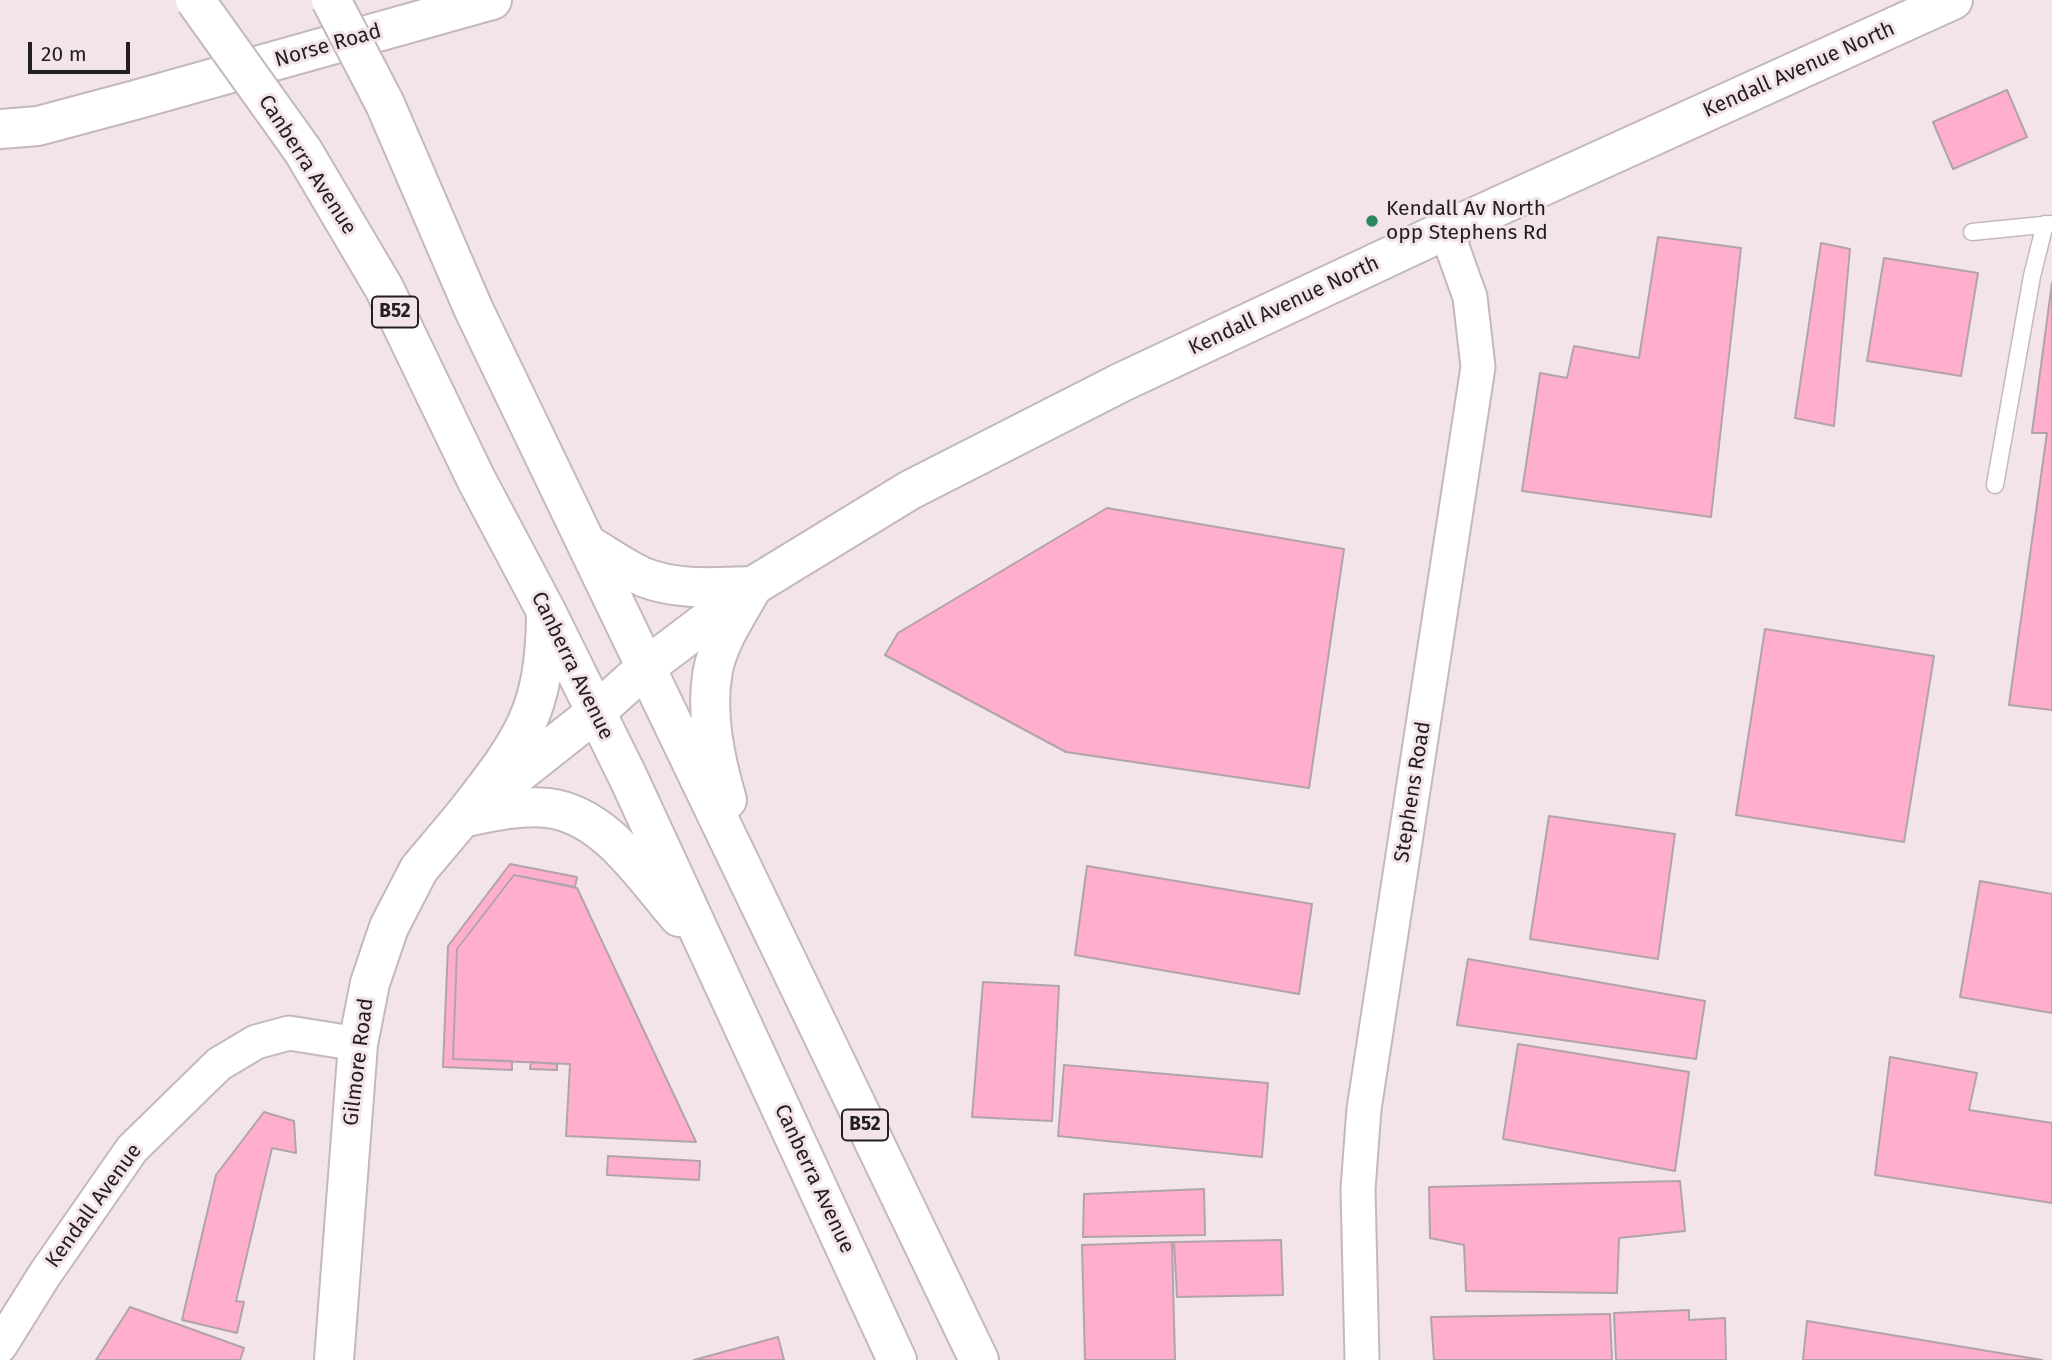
<!DOCTYPE html>
<style>
body{margin:0}
#map{position:relative;width:2052px;height:1360px;overflow:hidden;background:#f2e4e9;font-family:"Fira Sans",sans-serif}
canvas{display:block}
.scale{position:absolute;left:28px;top:42px;width:102px;height:32px;box-sizing:border-box;border:4px solid #231e20;border-top:0;padding-left:9px;font-size:21px;line-height:24px;white-space:nowrap;color:#231e20;-webkit-text-stroke:5px #f2e4e9;paint-order:stroke}
</style>
<div id="map">
<canvas width="2052" height="1360"></canvas>
<div class="scale">20 m</div>
</div>
<script>
const ctx = document.querySelector('canvas').getContext('2d');
ctx.lineJoin = 'round';
function fill(path, color) {
  ctx.fillStyle = color;
  ctx.fill(path, 'evenodd');
}
function trace(path, color, width, dash) {
  ctx.strokeStyle = color;
  ctx.lineWidth = width;
  ctx.lineCap = dash ? 'butt' : 'round';
  ctx.setLineDash(dash || []);
  ctx.stroke(path);
}
function write(font, color, halo, rows, align = 'center') {
  ctx.font = font + ' "Fira Sans",sans-serif';
  ctx.lineWidth = 6;
  ctx.setLineDash([]);
  ctx.textBaseline = 'middle';
  ctx.strokeStyle = halo;
  ctx.fillStyle = color;
  for (const [text, x, y, turn = 0] of rows) {
    ctx.save();
    ctx.translate(x, y);
    ctx.rotate((+turn || 0) * Math.PI / 180);
    ctx.textAlign = isNaN(turn) ? turn : align;
    if (halo) ctx.strokeText(text, 0, 0);
    ctx.fillText(text, 0, 0);
    ctx.restore();
  }
}
const building = new Path2D(`
 M2007 90 2027 137 1953 169 1933 122Z
 M1658 237 1741 248 1711 517 1522 491 1540 373 1567 378 1574 346 1639 358Z
 M1821 243 1850 249 1834 426 1795 418Z
 M1884 258 1978 273 1961 376 1867 361Z
 M2052 283V710L2009 705 2047 433H2032Z
 M1107 508 1344 549 1309 788 1066 752 885 655 898 633Z
 M1765 629 1934 656 1904 842 1736 815Z
 M1549 816 1675 834 1658 959 1530 939Z
 M510 864 577 877 575 887 514 875 457 949 453 1059 512 1061V1070L443 1067 448 946Z
 M1087 866 1312 904 1299 994 1075 955Z
 M514 875 577 888 696 1142 566 1136 570 1064 453 1059 457 949Z
 M1980 881 2052 894V1013L1960 997Z
 M1468 959 1705 1001 1696 1059 1457 1025Z
 M983 982 1059 986 1052 1121 972 1117Z
 M1518 1044 1689 1072 1675 1171 1503 1139Z
 M1890 1057 1977 1073 1969 1110 2052 1123V1203L1875 1175Z
 M531 1062 557 1064V1070L530 1069Z
 M1064 1065 1268 1083 1262 1157 1058 1136Z
 M264 1112 294 1121 296 1153 272 1148 236 1301 244 1302 237 1333 182 1320 216 1175Z
 M608 1156 700 1161 699 1180 607 1175Z
 M1680 1181 1685 1231 1619 1238 1617 1293 1466 1291 1464 1245 1430 1238 1429 1187Z
 M1204 1189 1205 1235 1083 1237 1084 1194Z
 M1281 1240 1283 1295 1177 1297 1174 1242Z
 M1172 1242 1175 1360H1085L1082 1245Z
 M130 1307 244 1348 240 1360H96Z
 M1689 1310V1320L1725 1318 1726 1360H1616L1614 1313Z
 M1610 1314 1612 1360H1434L1431 1317Z
 M1807 1321 2042 1360H1803Z
 M778 1337 784 1360H694Z`);
const lane = new Path2D(`
 M1972 232 2052 224
 M1995 485 2032 276 2045 224`);
const street = new Path2D(`
 M0 1346 45 1274 132 1149 219 1064 256 1042 289 1033 358 1044
 M1362 1360 1358 1189 1364 1109 1478 367 1470 297 1446 230`);
const secondary = new Path2D(`
 M0 129 38 126 135 100 492 0
 M334 1360 358 1044 370 983 389 927 419 869 462 818 595 713 645 668 753 586 910 490 1122 382 1446 230 1953 0`);
const highway = new Path2D(`
 M385 104 473 308 979 1360
 M303 151 384 288 476 479 546 611 628 777 897 1360
 M590 546C607 556 625 569 643 577 678 591 716 587 753 586
 M727 800C715 759 705 713 713 670 719 640 739 612 753 586
 M462 818C490 812 520 805 548 808 606 815 644 877 679 917
 M462 818C520 743 545 715 546 616`);
const highwayBridge = new Path2D(`
 M195 0 303 151
 M331 0 385 104`);
const markers = [
 [1372,221,7,"#2c875e"]
];
const shields = [
 [395,312,46],
 [865,1125,46]
];
const shieldNames = [
 ["B52",395,312],
 ["B52",865,1125]
];
const streetNames = [
 ["Norse Road",328,46,-16],
 ["Kendall Avenue North",1799,70,-24],
 ["Canberra Avenue",307,165,57],
 ["Kendall Avenue North",1284,306,-25],
 ["Canberra Avenue",572,666,64],
 ["Stephens Road",1413,792,-81],
 ["Gilmore Road",359,1062,-83],
 ["Canberra Avenue",814,1179,65],
 ["Kendall Avenue",94,1206,-54]
];
const poiNames = [
 ["Kendall Av North",1386,209],
 ["opp Stephens Rd",1386,233]
];
fill(building, '#ffaece');
trace(building, '#b1a4a9', 2);
trace(lane, '#c5b8bc', 19);
trace(street, '#c5b8bc', 37);
trace(secondary, '#c5b8bc', 42);
trace(highway, '#c5b8bc', 42);
trace(lane, '#fff', 16);
trace(street, '#fff', 33);
trace(secondary, '#fff', 38);
trace(highway, '#fff', 38);
trace(highwayBridge, '#c5b8bc', 42, []);
trace(highwayBridge, '#fff', 38);
for (const [x, y, r, color] of markers) {
  const dot = new Path2D();
  dot.arc(x, y, r, 0, 2 * Math.PI);
  ctx.fillStyle = color;
  ctx.fill(dot);
  trace(dot, '#f2e4e9', 2.5);
}
for (const [x, y, w] of shields) {
  const box = new Path2D();
  box.roundRect(x - w / 2, y - 15.5, w, 31, 5);
  ctx.fillStyle = '#f2e4e9';
  ctx.fill(box);
  trace(box, '#231e20', 2);
}
write('bold 19px', '#231e20', null, shieldNames);
write('21px', '#231e20', '#f2e4e9', streetNames);
write('21px', '#231e20', '#f2e4e9', poiNames, 'left');
</script>
